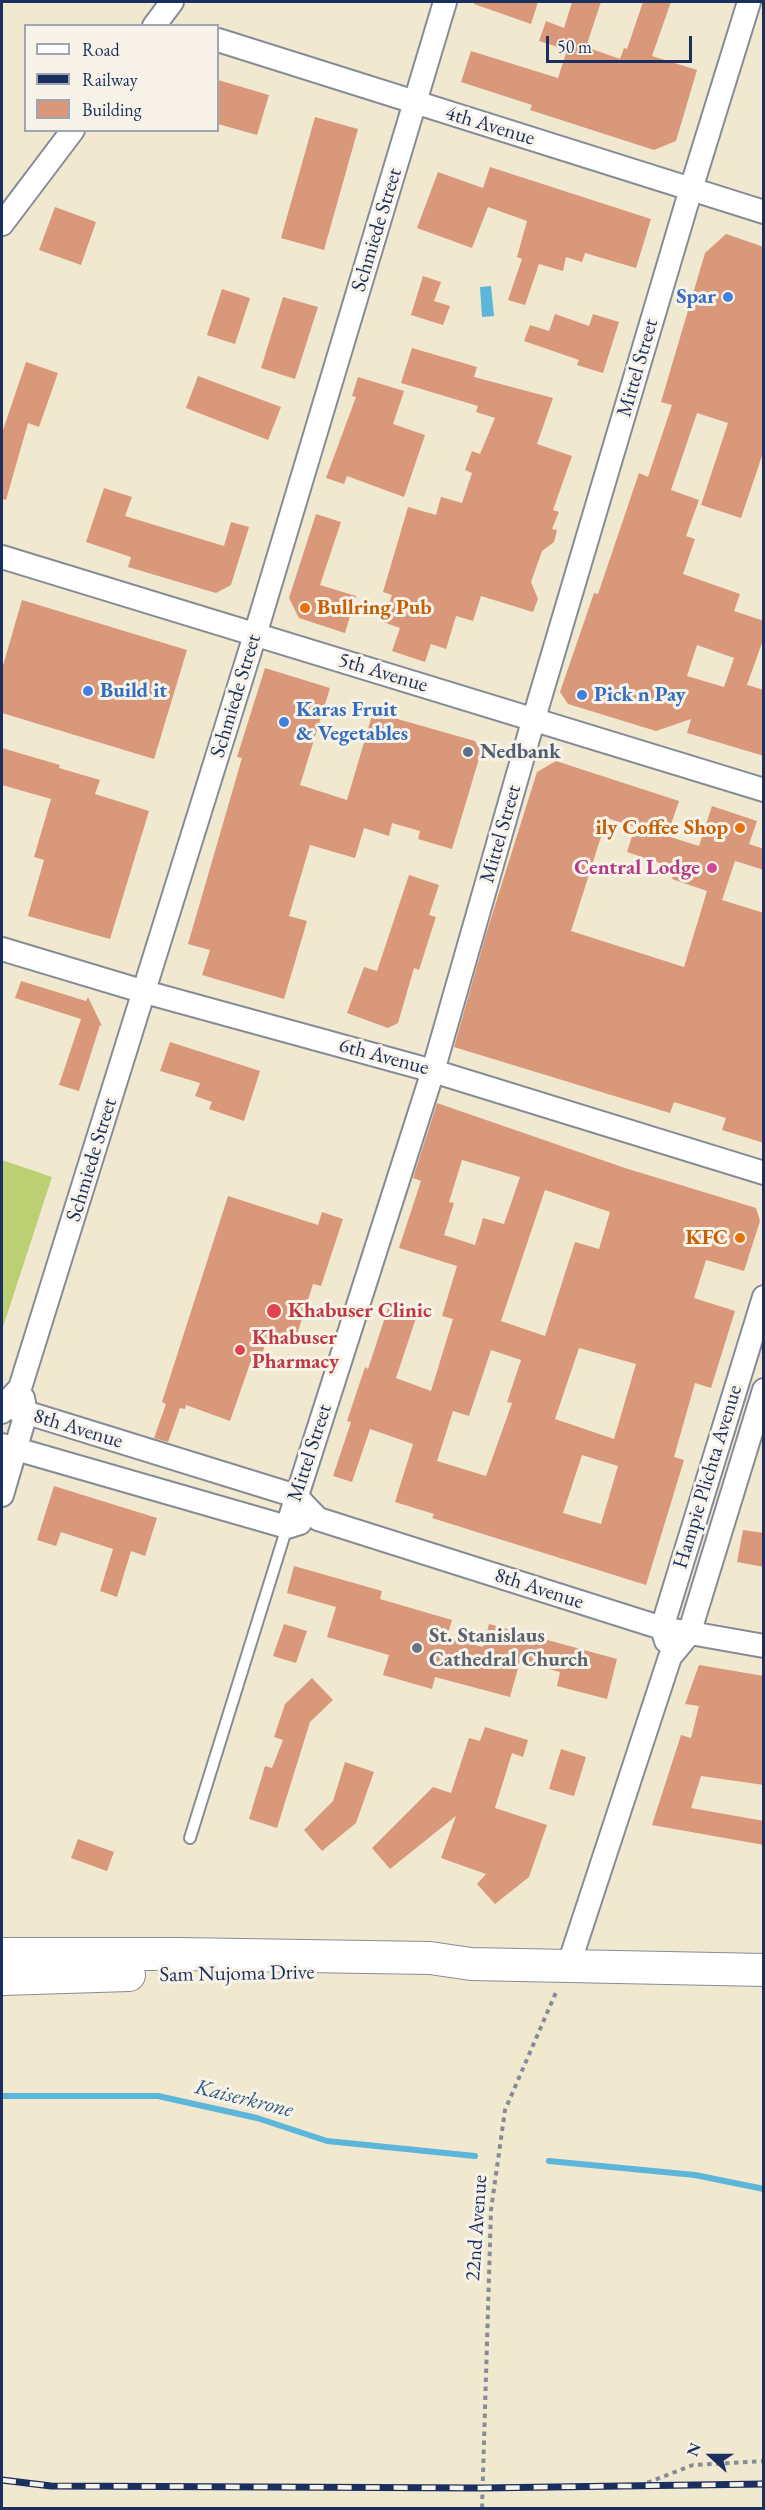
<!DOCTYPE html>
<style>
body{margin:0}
#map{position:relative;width:765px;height:2510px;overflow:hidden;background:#f1e8d0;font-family:"EB Garamond",serif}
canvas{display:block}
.frame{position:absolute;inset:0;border:3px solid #1b2f5e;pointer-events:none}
.legend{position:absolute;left:24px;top:24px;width:195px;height:108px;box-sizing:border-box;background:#f7f3e8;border:2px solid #9fa5b1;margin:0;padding:8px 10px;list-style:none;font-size:18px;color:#1b2f5e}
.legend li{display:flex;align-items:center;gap:12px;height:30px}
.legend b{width:30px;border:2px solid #9fa5b1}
.north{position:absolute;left:681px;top:2426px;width:60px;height:60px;-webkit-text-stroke:4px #f7f3e8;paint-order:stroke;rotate:291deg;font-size:16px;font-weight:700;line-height:24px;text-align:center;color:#1b2f5e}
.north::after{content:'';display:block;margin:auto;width:21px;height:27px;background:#1b2f5e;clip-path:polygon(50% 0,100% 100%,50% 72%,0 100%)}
.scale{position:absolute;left:546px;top:36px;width:146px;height:27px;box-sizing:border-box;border:3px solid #1b2f5e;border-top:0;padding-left:8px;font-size:18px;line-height:21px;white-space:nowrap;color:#1b2f5e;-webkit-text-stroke:4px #f7f3e8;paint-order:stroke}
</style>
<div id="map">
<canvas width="765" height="2510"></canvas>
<div class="frame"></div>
<ul class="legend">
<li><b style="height:8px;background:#fff"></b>Road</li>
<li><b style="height:8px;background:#1b2f5e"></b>Railway</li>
<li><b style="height:16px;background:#da987b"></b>Building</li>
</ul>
<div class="north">N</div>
<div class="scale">50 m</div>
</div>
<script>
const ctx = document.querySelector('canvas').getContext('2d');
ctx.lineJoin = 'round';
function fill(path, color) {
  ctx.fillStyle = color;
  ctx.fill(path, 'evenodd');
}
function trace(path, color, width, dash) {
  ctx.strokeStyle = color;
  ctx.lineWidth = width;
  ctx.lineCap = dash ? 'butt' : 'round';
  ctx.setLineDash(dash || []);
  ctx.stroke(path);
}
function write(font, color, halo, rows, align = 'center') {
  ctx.font = font + ' "EB Garamond",serif';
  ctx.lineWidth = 6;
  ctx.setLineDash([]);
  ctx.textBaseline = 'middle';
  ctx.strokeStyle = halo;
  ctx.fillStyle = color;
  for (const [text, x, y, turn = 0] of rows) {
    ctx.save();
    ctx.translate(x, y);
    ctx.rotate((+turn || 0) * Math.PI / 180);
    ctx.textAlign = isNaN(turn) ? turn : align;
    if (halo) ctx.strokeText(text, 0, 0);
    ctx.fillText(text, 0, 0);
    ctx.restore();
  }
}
const green = new Path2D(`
 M2 1160 52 1177 3 1327H2Z`);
const water = new Path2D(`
 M491 286 494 316 482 317 480 287Z`);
const stream = new Path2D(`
 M2 2096H158L257 2118 327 2141 475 2156
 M549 2161 695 2175 764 2189`);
const building = new Path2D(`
 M474 2H538L531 24 474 4Z
 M572 2H601L586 47 620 59 624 48 627 49 643 2H671L652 56 697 70 676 141 654 150 530 110 532 105 461 82 471 51 558 78 567 50 539 41 546 21 564 28Z
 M218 80 269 95 257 135 218 124Z
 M315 117 358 129 324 250 281 238Z
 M490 167 651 219 636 268 585 253 582 262 566 257 563 271 539 264 525 305 508 300 522 259 517 257 527 221 488 207 472 248 417 228 438 172 483 188Z
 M55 207 96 222 81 265 39 250Z
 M726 234 764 247V450L741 518 701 505 728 423 697 413 671 490 699 500 686 536 695 539 683 574 740 594 734 611 764 621V637L747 685 764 690V756L687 733 691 719 656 731 568 704 560 692 594 593 598 594 639 473 648 477 672 405 661 402 705 253ZM697 645 734 658 724 687 687 676Z
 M423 276 441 282 434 301 450 306 443 325 411 315Z
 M222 289 250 298 235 344 207 335Z
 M283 297 318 307 295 379 261 368Z
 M555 314 589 326 593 314 619 322 603 373 577 365 579 360 524 341 530 325 549 331Z
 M412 348 477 367 474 377 553 398 537 444 572 456 553 510 559 512 552 529 557 530 554 542 542 551 531 582 538 599 533 612 481 596 473 621 456 616 446 649 431 644 425 662 392 651 400 628 383 622 392 595 383 592 408 507 436 515 441 497 462 503 472 473 465 470 472 451 480 454 495 418 476 412 478 406 401 383Z
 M26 362 58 373 39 427 28 423 6 500 2 499V433Z
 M198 376 281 407 268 440 186 408Z
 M358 377 404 391 393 424 425 435 404 497 347 476 344 484 326 478 356 397 352 396Z
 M104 488 132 497 125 516 224 546 231 522 249 527 231 585 216 593 128 567 131 557 86 542Z
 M316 514 341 522 320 585 356 596 345 633 299 618 289 598Z
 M22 600 187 650 154 759 2 713V669Z
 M265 668 330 688 300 785 347 800 373 712 475 741 481 752 452 849 418 839 420 831 392 823 389 836 364 828 355 858 310 845 289 916 307 921 284 999 202 975 210 950 188 944 242 758 237 757Z
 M2 748 60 765 59 768 100 780 95 794 149 811 110 939 28 916 44 860 34 857 51 799 2 785Z
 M556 761 679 801 667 836 699 846 712 806 757 821 749 844 764 849V870L735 861 722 900 764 913V1143L722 1130 726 1118 674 1102 670 1113 454 1047 486 934 537 772ZM607 818 635 827 627 852 675 868 672 879 707 891 684 967 571 931Z
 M409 875 439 885 429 915 436 917 419 970 414 968 398 1023 388 1028 347 1013 364 967 377 971Z
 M21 981 86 1001 88 997 102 1026 100 1025 79 1091 59 1085 81 1019 15 998Z
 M170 1042 260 1071 244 1121 209 1109 212 1102 195 1096 200 1083 160 1071Z
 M437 1103 625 1168 756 1208 760 1221 744 1271 706 1260 694 1298 735 1311 711 1388 695 1383 674 1457 684 1460 646 1585 432 1518 434 1514 395 1502 413 1444 370 1429 352 1482 333 1476 351 1422 347 1421 365 1367 368 1369 390 1302 418 1312 396 1378 431 1391 453 1319 442 1316 457 1266 399 1248 421 1181 413 1178ZM462 1160 520 1177 504 1224 483 1218 475 1245 444 1235 454 1203 449 1202ZM545 1190 610 1212 599 1249 575 1242 545 1336 501 1321ZM579 1348 636 1364 614 1439 555 1419ZM491 1350 521 1360 507 1402 512 1403 486 1476 437 1461 453 1411 469 1416ZM582 1455 618 1466 601 1524 563 1513Z
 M228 1196 318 1225 322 1212 343 1219 321 1286 313 1284 294 1344 268 1336 260 1360 252 1358 230 1421 186 1405 185 1409 180 1408 168 1442 154 1438 166 1404 162 1402Z
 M54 1486 157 1518 145 1556 131 1551 117 1597 100 1591 113 1549 61 1532 56 1546 37 1540Z
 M743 1530 764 1533V1567L737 1562Z
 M294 1566 382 1591 380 1599 452 1620 447 1637 483 1647 489 1624 617 1659 607 1699 557 1686 560 1672 520 1661 510 1697 435 1677 432 1689 383 1675 389 1655 327 1637 336 1607 287 1593Z
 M284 1624 307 1631 296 1663 273 1656Z
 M699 1665 764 1676V1785L701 1776 691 1808 764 1821V1845L652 1825 681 1735 691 1738 699 1706 685 1704Z
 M312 1678 333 1700 310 1722 277 1828 249 1819 265 1766 272 1768 283 1740 274 1737 285 1704Z
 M485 1727 528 1740 523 1757 512 1753 495 1808 547 1825 529 1877 495 1904 477 1884 486 1874 441 1858 456 1816 390 1869 372 1848 433 1787 451 1793 469 1738 480 1741Z
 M561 1749 586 1757 574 1796 549 1789Z
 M345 1762 374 1772 356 1823 322 1851 304 1830 333 1801Z
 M78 1839 114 1852 107 1871 71 1858Z`);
const path = new Path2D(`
 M639 2486 693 2465 764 2461
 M482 2508 491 2210 505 2110 557 1990`);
const lane = new Path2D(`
 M190 1838 287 1527`);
const street = new Path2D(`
 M154 26 172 2
 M218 40 764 212
 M2 224 73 130
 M2 557 764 790
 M2 949 145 992 433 1071 764 1173
 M2 1405 296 1496 318 1519 662 1628 764 1646
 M2 1412 3 1406 20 1388 255 635 445 2
 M2 1445 287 1527 300 1523
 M2 1495 26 1413 23 1398
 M287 1527 433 1071 534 718 691 189 749 2
 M666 1641 662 1628 764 1297
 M569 1964 670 1657 689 1634 764 1390`);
const secondary = new Path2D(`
 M2 1954H179L430 1958 471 1964 764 1970
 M2 1979 129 1975`);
const rail = new Path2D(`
 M2 2480 51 2486 482 2488 764 2484`);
const markers = [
 [728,297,6,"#3f7fe0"],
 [305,608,6,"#e8710a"],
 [88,691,6,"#3f7fe0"],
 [582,695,6,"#3f7fe0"],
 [284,722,6,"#3f7fe0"],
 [468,752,6,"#5c6f8a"],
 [740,828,6,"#e8710a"],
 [712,868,6,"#d1479c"],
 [740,1238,6,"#e8710a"],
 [274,1311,8,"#e0444e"],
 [240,1350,6,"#e0444e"],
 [417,1648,6,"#6b7280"]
];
const streetNames = [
 ["4th Avenue",490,126,17],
 ["Schmiede Street",377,230,-73],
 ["Mittel Street",638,368,-74],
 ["5th Avenue",383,673,17],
 ["Schmiede Street",236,696,-73],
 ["Mittel Street",501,834,-74],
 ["6th Avenue",384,1057,15],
 ["Schmiede Street",92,1160,-73],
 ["8th Avenue",78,1429,17],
 ["Mittel Street",310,1453,-72],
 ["Hampie Plichta Avenue",708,1477,-73],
 ["8th Avenue",539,1589,18],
 ["Sam Nujoma Drive",237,1974,-1],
 ["22nd Avenue",477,2228,-86]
];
const shopNames = [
 ["Spar",716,297,"right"],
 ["Build it",100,691],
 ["Pick n Pay",594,695],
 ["Karas Fruit",296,710],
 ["& Vegetables",296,734]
];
const foodNames = [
 ["Bullring Pub",317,608,"left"],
 ["ily Coffee Shop",728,828],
 ["KFC",728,1238]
];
const serviceNames = [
 ["Nedbank",480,752]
];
const hotelNames = [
 ["Central Lodge",700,868]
];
const healthNames = [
 ["Khabuser Clinic",288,1311],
 ["Khabuser",252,1338],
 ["Pharmacy",252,1362]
];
const worshipNames = [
 ["St. Stanislaus",429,1636],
 ["Cathedral Church",429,1660]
];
const waterNames = [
 ["Kaiserkrone",244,2099,14]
];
fill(green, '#bccf73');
fill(water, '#5bb6d9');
trace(stream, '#5bb6d9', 6);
fill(building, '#da987b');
trace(lane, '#868c97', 14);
trace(street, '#868c97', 26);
trace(secondary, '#868c97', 34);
trace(path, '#868c97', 4, [4.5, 4.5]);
trace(lane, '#fff', 10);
trace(street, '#fff', 22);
trace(secondary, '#fff', 32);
trace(rail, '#1b2f5e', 7);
trace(rail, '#f7f3e8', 4.5, [14]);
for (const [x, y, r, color] of markers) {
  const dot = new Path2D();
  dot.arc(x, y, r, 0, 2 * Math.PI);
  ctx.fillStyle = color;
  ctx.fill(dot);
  trace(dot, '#f7f3e8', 2);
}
write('21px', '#1b2f5e', '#f7f3e8', streetNames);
write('bold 21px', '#366cbe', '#f7f3e8', shopNames, 'left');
write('bold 21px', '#c56008', '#f7f3e8', foodNames, 'right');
write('bold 21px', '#4e5e75', '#f7f3e8', serviceNames, 'left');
write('bold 21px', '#b23c85', '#f7f3e8', hotelNames, 'right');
write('bold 21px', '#be3a42', '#f7f3e8', healthNames, 'left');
write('bold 21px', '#5b616d', '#f7f3e8', worshipNames, 'left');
write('italic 22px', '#2e5883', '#f7f3e8', waterNames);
</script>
